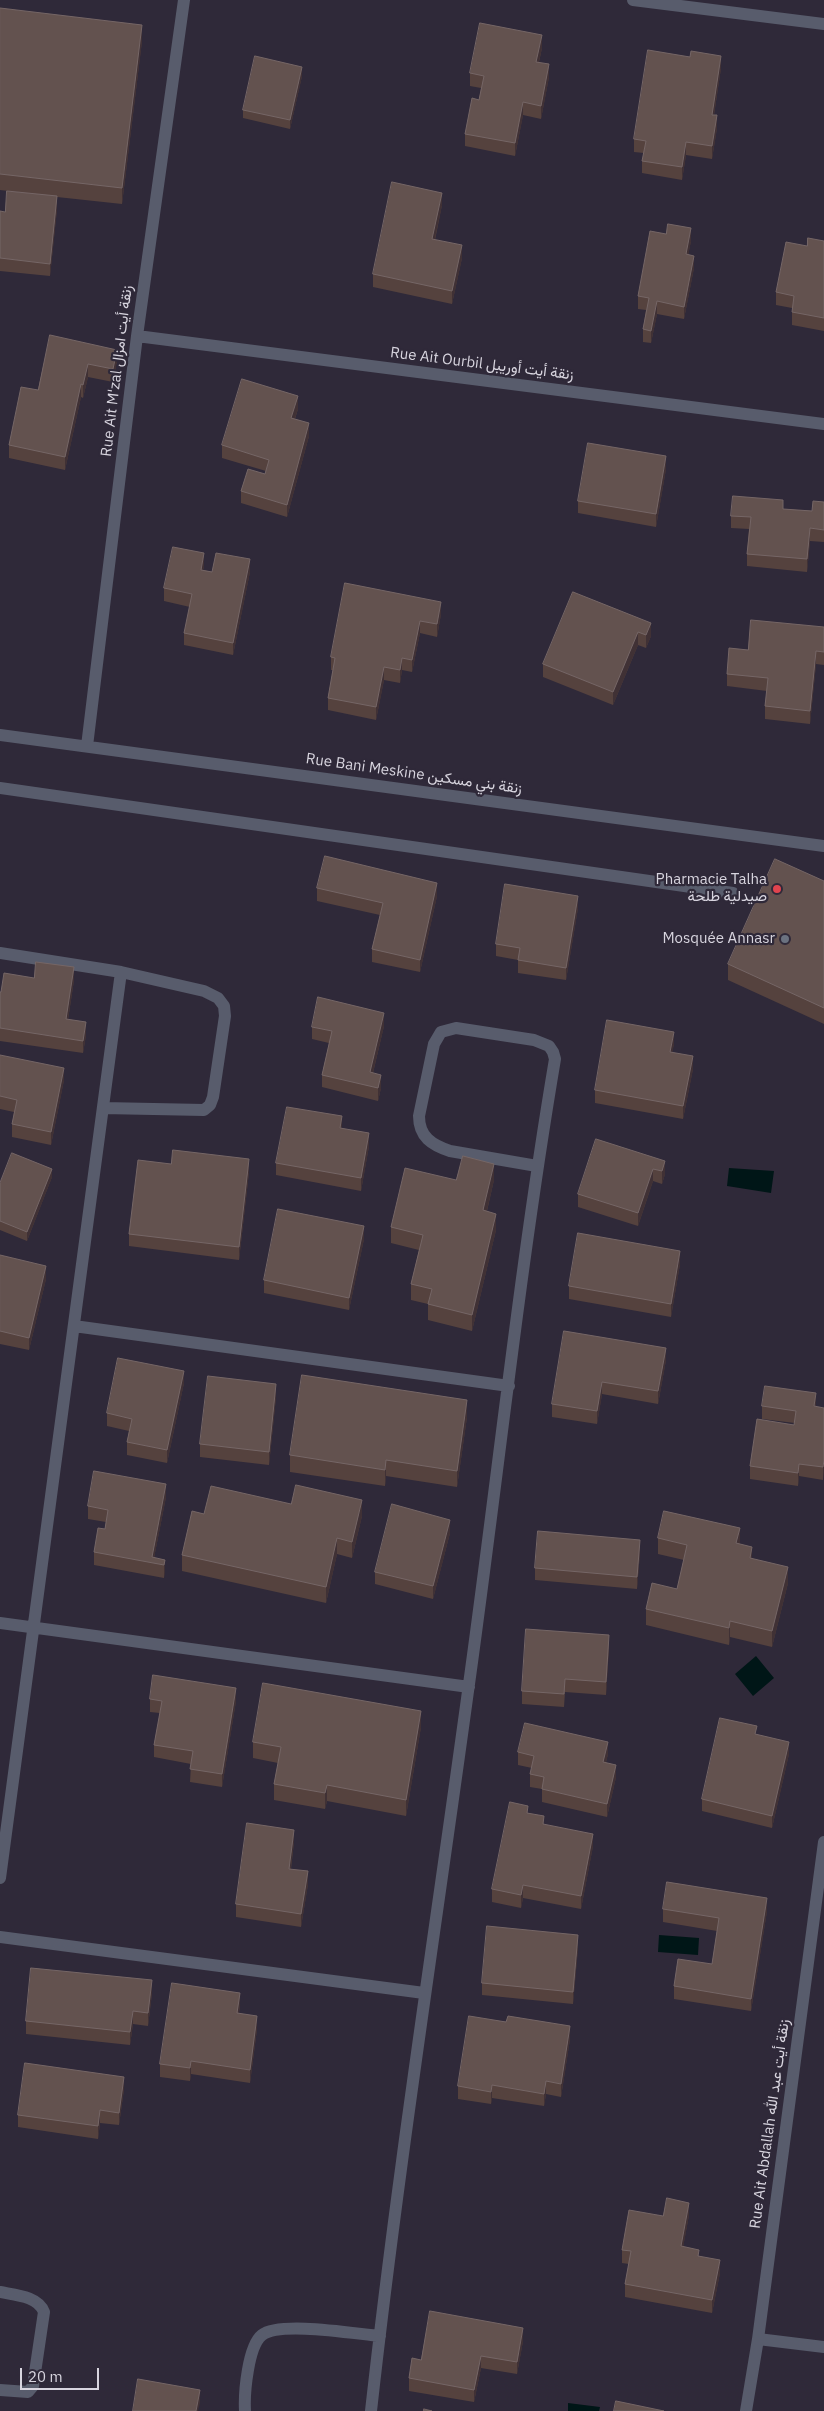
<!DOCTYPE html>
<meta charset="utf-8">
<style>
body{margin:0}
#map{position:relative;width:824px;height:2411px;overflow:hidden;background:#2f2939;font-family:"IBM Plex Sans",sans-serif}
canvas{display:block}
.scale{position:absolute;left:20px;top:2368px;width:79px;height:22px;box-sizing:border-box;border:2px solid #d8d5df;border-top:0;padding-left:6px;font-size:15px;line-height:18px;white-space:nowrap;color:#d8d5df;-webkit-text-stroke:4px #2f2939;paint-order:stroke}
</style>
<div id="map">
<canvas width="824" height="2411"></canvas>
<div class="scale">20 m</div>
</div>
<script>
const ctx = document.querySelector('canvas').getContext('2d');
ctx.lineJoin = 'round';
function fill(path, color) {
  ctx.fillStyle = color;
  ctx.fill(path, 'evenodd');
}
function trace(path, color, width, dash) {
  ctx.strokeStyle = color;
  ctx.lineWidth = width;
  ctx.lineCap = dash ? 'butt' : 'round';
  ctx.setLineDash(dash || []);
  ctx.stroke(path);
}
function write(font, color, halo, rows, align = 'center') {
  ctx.font = font + ' "IBM Plex Sans",Vazirmatn,sans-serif';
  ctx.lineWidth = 4.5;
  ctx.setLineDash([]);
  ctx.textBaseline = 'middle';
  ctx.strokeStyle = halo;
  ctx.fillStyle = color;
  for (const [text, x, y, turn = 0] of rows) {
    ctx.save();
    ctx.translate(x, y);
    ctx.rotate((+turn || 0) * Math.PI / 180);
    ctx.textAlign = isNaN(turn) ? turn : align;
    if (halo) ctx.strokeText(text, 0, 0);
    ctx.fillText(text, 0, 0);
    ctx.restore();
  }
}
const water = new Path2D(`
 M729 1168 774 1171 771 1193 727 1186Z
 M756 1656 774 1678 753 1696 735 1674Z
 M659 1935 699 1938 698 1955 658 1952Z
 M568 2403 600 2407 599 2411H568Z`);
const minor = new Path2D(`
 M633 0 824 24
 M137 336 824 424
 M0 735 824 846
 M87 746 137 336 184 0
 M0 788 733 893
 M0 953 121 972 204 991 218 998 224 1006 225 1016 213 1097 210 1105 204 1110 103 1108
 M74 1326 509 1386
 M0 1623 469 1687
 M0 1878 121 972
 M0 1937 424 1993
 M0 2292C15 2295 38 2296 44 2312L33 2386 28 2392 0 2390
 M758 2339 824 2347
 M245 2411C244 2393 248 2346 262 2335 280 2321 356 2334 380 2336
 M371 2411C398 2168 436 1926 469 1684 498 1475 520 1266 555 1059L553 1052 549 1046 534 1040 456 1028 441 1032 434 1044 419 1116C419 1137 432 1145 450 1151L537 1166
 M746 2411 758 2339 824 1842`);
const wall = new Path2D(`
 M0 8 142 41 122 204 57 197V209L50 276 0 271V211L5 212 35 194 0 190Z
 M542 48 539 62 549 77 541 119 523 115 515 156 465 146V134L479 100 481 88 470 86V73Z
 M721 68 714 115 717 128 712 159 686 155 682 180 642 173V161L644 153 634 152V139Z
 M302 76 290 129 243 118V110Z
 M442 205 435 240 462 258 452 304 373 287V274Z
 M691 241 688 255 694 268 684 319 657 314 651 343 643 342V329L646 310 638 309V296Z
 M824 241V331L792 325V308L776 305V292L807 246Z
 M50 335 117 362 113 382 88 377 83 398 81 397 65 470 9 458V445L38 390Z
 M298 409 295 419 309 436 287 517 241 503V491L265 474 266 471 222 458V445Z
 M666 469 656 527 578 513V501Z
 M824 502V542L810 541 807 572 747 566V554L749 529 731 528V516L783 509 812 511Z
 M204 566 203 570 212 572H250L233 655 184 645V633L190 607 164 601V588Z
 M345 583 441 614 437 637 420 633 412 672 402 670 400 683 384 680 376 720 328 710V698L333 670H331V657Z
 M573 592 651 636 646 648 638 645 613 705 543 677V664Z
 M824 627V665L816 664 810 724 765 719V706L767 691 727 686V674Z
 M824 881V1024L728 980V964Z
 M317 888 437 896 420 972 372 962V949L380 915 317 901Z
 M578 908 566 980 518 973V960L496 956V944Z
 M34 978 74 980 68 1020 86 1035 83 1053 0 1041V992H1Z
 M384 1026 373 1073 381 1088 378 1101 322 1087V1075L329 1043 312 1039V1027Z
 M674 1044 672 1052 693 1069 683 1119 595 1103V1090Z
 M0 1055 64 1080 51 1145 12 1137V1124L14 1112 0 1109Z
 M342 1128 369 1146 361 1191 276 1175V1163Z
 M665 1161V1174L662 1184 653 1181 638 1226 578 1207V1194Z
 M249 1172 239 1260 129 1246V1234Z
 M52 1177 27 1241 0 1230V1183Z
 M456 1180H494L487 1211 496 1230 472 1331 428 1320V1304L411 1300V1284L419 1250 391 1243V1227Z
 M364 1239 349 1310 264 1293V1280Z
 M0 1255 46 1279 29 1350 0 1344Z
 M680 1264 671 1317 569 1299V1286Z
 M666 1348V1360L658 1404 602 1394 597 1424 552 1417V1404Z
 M184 1383 167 1463 127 1455V1442L129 1431 107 1426V1413Z
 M276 1397 269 1465 200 1457V1444Z
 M762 1406 816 1407 824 1408 823 1480 799 1476 798 1486 750 1479V1466L794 1425 795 1423 762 1419Z
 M467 1417 457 1487 386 1476 385 1486 290 1472V1455Z
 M166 1497 154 1558 165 1560 164 1578 94 1565V1552L105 1529 106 1522 88 1519V1506Z
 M291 1504 362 1516 352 1558 337 1554 326 1603 182 1571V1555L204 1514Z
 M450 1533 433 1599 375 1584V1572Z
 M658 1538 740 1544 752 1558 788 1583 772 1647 730 1637 729 1645 646 1625V1609L677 1589 684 1560 658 1554Z
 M640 1553 637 1589 535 1580V1568Z
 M609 1647 606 1695 565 1692 564 1707 522 1704V1691Z
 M150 1699 236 1701 222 1787 190 1782 191 1764 154 1757V1745L160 1713 150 1712Z
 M421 1727 406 1816 327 1801 325 1809 274 1800V1784L278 1763 253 1758V1742Z
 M757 1734 789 1754 772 1828 702 1811V1799Z
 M518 1752 608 1754 606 1762 616 1777 607 1817 542 1802V1789L530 1787V1774L532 1768 518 1765Z
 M528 1813 544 1824 593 1846 581 1909 523 1898 521 1908 492 1902V1889Z
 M294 1842 291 1869 308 1884 301 1927 236 1917V1904Z
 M663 1909 767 1911 751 2011 674 1999V1986L712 1964 717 1931 663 1922Z
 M578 1948 573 2004 482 1995V1983Z
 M152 1993 148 2026 133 2024 130 2045 26 2034V2021Z
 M240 2005 239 2013 257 2029 250 2083 191 2074 190 2081 160 2077V2064Z
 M570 2039 561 2097 546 2094 544 2106 492 2098 491 2104 458 2099V2086Z
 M124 2089 119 2125 100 2123 98 2139 18 2127V2115Z
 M689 2215 683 2247 699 2256 720 2273 712 2313 625 2297V2284L629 2264 622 2263V2250L663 2216Z
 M523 2341 517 2374 481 2368 474 2402 409 2391V2378L421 2360Z`);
const shadedWall = new Path2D(`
 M142 25V41L122 204V188Z
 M542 35V48L536 74V62Z
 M721 56V68L712 127V115Z
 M549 64V77L541 119V106Z
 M302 67V76L290 129V120Z
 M523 102V115L515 156V143Z
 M717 115V128L712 159V146Z
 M686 142V155L682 180V167Z
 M442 193V205L432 252V239Z
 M57 196V209L50 276V264Z
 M691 228V241L686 267V254Z
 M462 245V258L452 304V291Z
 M694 256V268L684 319V307Z
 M657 301V314L651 343V331Z
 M117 350V362L113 382V369Z
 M88 364V377L83 398V385Z
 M81 384V397L65 470V457Z
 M298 396V409L291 430V418Z
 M309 423V436L287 517V505Z
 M666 456V469L656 527V514Z
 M810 528V541L807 572V559Z
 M204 553V566L201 582V570Z
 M250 559V572L233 655V643Z
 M441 602V614L437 637V624Z
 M420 621V633L412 672V660Z
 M651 623V636L646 648V635Z
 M638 632V645L613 705V692Z
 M816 651V664L810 724V711Z
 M402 658V670L400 683V670Z
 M384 667V680L376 720V707Z
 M437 883V896L420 972V960Z
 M578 896V908L566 980V968Z
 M74 967V980L66 1032V1019Z
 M384 1013V1026L370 1085V1072Z
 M86 1022V1035L83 1053V1041Z
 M674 1032V1044L670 1065V1052Z
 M693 1056V1069L683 1119V1106Z
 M64 1068V1080L51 1145V1132Z
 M381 1075V1088L378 1101V1088Z
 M342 1116V1129L340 1128Z
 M369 1133V1146L361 1191V1178Z
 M249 1159V1172L239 1260V1247Z
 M665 1161V1174L662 1184V1171Z
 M494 1164V1180L483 1227V1210Z
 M52 1169V1177L27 1241V1232Z
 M653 1169V1181L638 1226V1213Z
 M496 1214V1230L472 1331V1315Z
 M364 1226V1239L349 1310V1298Z
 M680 1251V1264L671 1317V1304Z
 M46 1266V1279L29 1350V1338Z
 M666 1348V1360L658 1404V1391Z
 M184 1371V1383L167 1463V1450Z
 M602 1382V1394L597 1424V1411Z
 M276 1384V1397L269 1465V1452Z
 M816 1393V1406L814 1419V1406Z
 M467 1400V1417L457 1487V1471Z
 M386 1460V1476L385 1486V1470Z
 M824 1460V1473L823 1480V1467Z
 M799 1464V1476L798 1486V1473Z
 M166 1484V1497L153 1563 152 1557Z
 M362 1500V1516L352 1558V1542Z
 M450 1520V1533L433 1599V1586Z
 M740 1528V1544L736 1543Z
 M337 1538V1554L326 1603V1587Z
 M640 1540V1553L637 1589V1577Z
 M752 1547V1563L750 1558Z
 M165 1560V1573L164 1578V1565Z
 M788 1567V1583L772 1647V1631Z
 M730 1621V1637L729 1645V1628Z
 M609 1635V1647L606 1695V1682Z
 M236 1688V1701L222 1787V1774Z
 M421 1711V1727L406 1816V1800Z
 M608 1742V1754L603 1774V1762Z
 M789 1742V1754L772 1828V1816Z
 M616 1765V1777L607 1817V1804Z
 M327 1785V1801L325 1809V1793Z
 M294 1830V1842L289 1881V1869Z
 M593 1834V1846L581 1909V1896Z
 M308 1871V1884L301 1927V1914Z
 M523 1885V1898L521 1908V1895Z
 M767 1898V1911L751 2011V1999Z
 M578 1935V1948L573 2004V1992Z
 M152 1980V1993L148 2026V2013Z
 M240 1993V2005L237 2026V2013Z
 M133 2011V2024L130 2045V2032Z
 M257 2016V2029L250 2083V2070Z
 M570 2026V2039L561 2097V2084Z
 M191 2061V2074L190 2081V2068Z
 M124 2077V2089L119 2125V2113Z
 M546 2081V2094L544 2106V2094Z
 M492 2085V2098L491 2104V2092Z
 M100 2110V2123L98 2139V2126Z
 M689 2203V2215L681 2259V2246Z
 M720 2260V2273L712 2313V2300Z
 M523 2328V2341L517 2374V2362Z
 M481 2356V2368L474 2402V2390Z
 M200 2390V2403L198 2411H196Z`);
const building = new Path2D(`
 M0 8 142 25 122 188 0 174Z
 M480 23 542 35 536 62 549 64 541 106 523 102 515 143 465 134 472 98 479 100 484 76 470 73Z
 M648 50 690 57 691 51 721 56 712 115H717L712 146 686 142 682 167 642 161 646 141 634 139Z
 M255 56 302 67 290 120 243 110Z
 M392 182 442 193 432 239 462 245 452 291 373 274Z
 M7 191 57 196 50 264 0 258V211L5 212Z
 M668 224 691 228 686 254 694 256 684 307 657 301 651 331 643 329 649 298 638 296 650 231 666 234Z
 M808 238 824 241V318L792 312 794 296 776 292 786 242 807 246Z
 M50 335 117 350 113 369 88 364 83 385 81 384 65 457 9 445 21 387 38 390Z
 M242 379 298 396 291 418 309 423 287 505 241 491 248 469 265 474 269 460 222 445Z
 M588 443 666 456 656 514 578 501Z
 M733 496 783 500V509L812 511 813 501 824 502V530L810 528 807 559 747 554 751 517 731 516Z
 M173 547 204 553 201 570 212 572 216 553 250 559 233 643 184 633 192 594 164 588Z
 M345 583 441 602 437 624 420 621 412 660 402 658 400 670 384 667 376 707 328 698 335 658 331 657Z
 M573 592 651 623 646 635 638 632 613 692 543 664Z
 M751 620 824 627V652L816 651 810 711 765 706 768 678 727 674 729 648 748 650Z
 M325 856 437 883 420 960 372 949 383 903 317 888Z
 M775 859 824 881V1008L728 964Z
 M505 884 578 896 566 968 518 960 520 948 496 944Z
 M36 962 74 967 66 1019 86 1022 83 1041 0 1028V992H1L4 973 34 978Z
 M318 997 384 1013 370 1072 381 1075 378 1088 322 1075 332 1031 312 1027Z
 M607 1020 674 1032 670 1052 693 1056 683 1106 595 1090Z
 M0 1055 64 1068 51 1132 12 1124 17 1100 0 1096Z
 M287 1107 342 1116 340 1128 369 1133 361 1178 276 1163Z
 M596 1139 665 1161 662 1171 653 1169 638 1213 578 1194Z
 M173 1150 249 1159 239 1247 129 1234 138 1160 171 1164Z
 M12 1153 52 1169 27 1232 0 1221V1183Z
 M463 1156 494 1164 483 1210 496 1214 472 1315 428 1304 432 1289 411 1284 423 1235 391 1227 405 1168 456 1180Z
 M278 1209 364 1226 349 1298 264 1280Z
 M578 1233 680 1251 671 1304 569 1286Z
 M0 1255 46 1266 29 1338 0 1331Z
 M564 1331 666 1348 658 1391 602 1382 597 1411 552 1404Z
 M118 1358 184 1371 167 1450 127 1442 132 1419 107 1413Z
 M302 1375 467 1400 457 1471 386 1460 385 1470 290 1455Z
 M208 1376 276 1384 269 1452 200 1444Z
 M765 1386 816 1393 814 1406 824 1408V1460L823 1467 799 1464 798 1473 750 1466 757 1419 794 1425 796 1411 762 1406Z
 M94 1471 166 1484 152 1557 165 1560 164 1565 94 1552 98 1528 105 1529 108 1510 88 1506Z
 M296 1485 362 1500 352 1542 337 1538 326 1587 182 1555 192 1511 204 1514 211 1486 291 1504Z
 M392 1504 450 1520 433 1586 375 1572Z
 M664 1511 740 1528 736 1543 752 1547 750 1558 788 1567 772 1631 730 1621 729 1628 646 1609 652 1583 677 1589 687 1545 658 1538Z
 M538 1531 640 1540 637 1577 535 1568Z
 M526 1629 609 1635 606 1682 565 1679 564 1694 522 1691Z
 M153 1675 236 1688 222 1774 190 1769 193 1751 154 1745 162 1701 150 1699Z
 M263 1683 421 1711 406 1800 327 1785 325 1793 274 1784 281 1747 253 1742Z
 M720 1718 757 1726 755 1734 789 1742 772 1816 702 1799Z
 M525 1723 608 1742 603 1762 616 1765 607 1804 542 1789 544 1777 530 1774 534 1756 518 1752Z
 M510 1802 528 1806 527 1813 544 1816 543 1824 593 1834 581 1896 523 1885 521 1895 492 1889Z
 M247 1823 294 1830 289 1869 308 1871 301 1914 236 1904Z
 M667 1882 767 1898 751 1999 674 1986 678 1959 712 1964 719 1918 663 1909Z
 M487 1926 578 1935 573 1992 482 1983Z
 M31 1968 152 1980 148 2013 133 2011 130 2032 26 2021Z
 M172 1983 240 1993 237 2013 257 2016 250 2070 191 2061 190 2068 160 2064Z
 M469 2016 506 2022 508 2016 570 2026 561 2084 546 2081 544 2094 492 2085 491 2092 458 2086Z
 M25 2063 124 2077 119 2113 100 2110 98 2126 18 2115Z
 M667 2198 689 2203 681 2246 699 2250 698 2256 720 2260 712 2300 625 2284 631 2251 622 2250 629 2210 663 2216Z
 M430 2311 523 2328 517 2362 481 2356 474 2390 409 2378 412 2358 421 2360Z
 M138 2379 200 2390 196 2411H133Z
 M616 2401 664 2411H614Z
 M424 2409 432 2411H424Z`);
const markers = [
 [777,889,5,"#e0444e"],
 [785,939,5,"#6b7280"]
];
const streetNames = [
 ["Rue Ait Ourbil زنقة أيت أوريبل",482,364,7],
 ["Rue Ait M'zal زنقة أيت امزال",117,371,-83],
 ["Rue Bani Meskine زنقة بني مسكين",414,774,8],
 ["Rue Ait Abdallah زنقة أيت عبد الله",770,2124,-82]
];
const poiNames = [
 ["Pharmacie Talha",767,880],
 ["صيدلية طلحة",767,897],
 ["Mosquée Annasr",775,939]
];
fill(water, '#001617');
trace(minor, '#585c6c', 12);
fill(wall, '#55423e');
fill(shadedWall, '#403135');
fill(building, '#63524f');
trace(building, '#756666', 1);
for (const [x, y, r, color] of markers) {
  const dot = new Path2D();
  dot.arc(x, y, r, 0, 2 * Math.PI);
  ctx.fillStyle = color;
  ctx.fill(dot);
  trace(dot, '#2f2939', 2);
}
write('15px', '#d8d5df', '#2f2939', streetNames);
write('15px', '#d8d5df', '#2f2939', poiNames, 'right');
</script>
